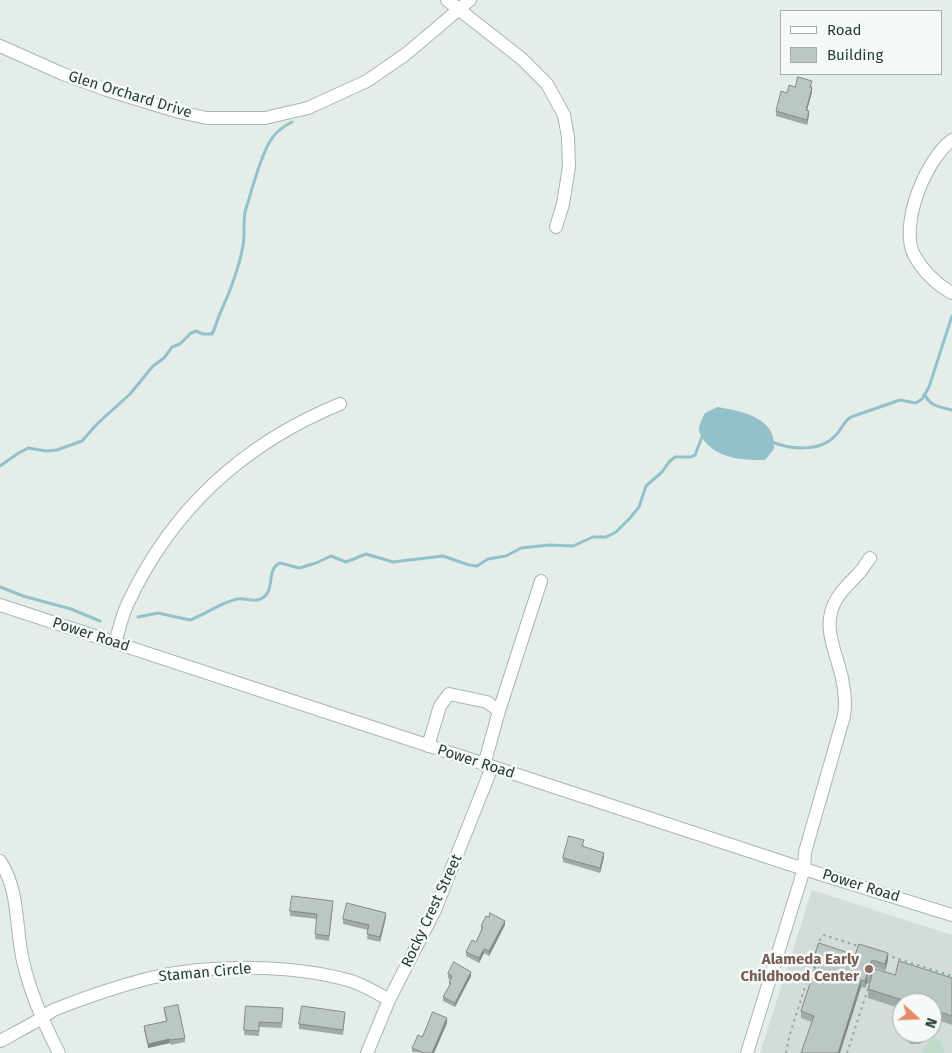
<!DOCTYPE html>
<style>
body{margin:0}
#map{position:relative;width:952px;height:1053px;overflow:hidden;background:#e5ede9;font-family:"Fira Sans",sans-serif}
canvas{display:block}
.legend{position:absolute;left:780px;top:10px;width:162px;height:65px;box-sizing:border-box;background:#f5f9f7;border:1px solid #a2aeaa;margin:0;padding:6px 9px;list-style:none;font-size:15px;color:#263d37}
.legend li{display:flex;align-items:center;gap:10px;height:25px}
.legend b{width:25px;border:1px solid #a2aeaa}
.north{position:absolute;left:892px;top:993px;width:50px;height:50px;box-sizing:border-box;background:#f5f9f7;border:1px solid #a2aeaa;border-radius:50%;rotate:110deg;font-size:14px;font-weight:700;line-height:20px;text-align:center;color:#263d37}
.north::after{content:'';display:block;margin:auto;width:18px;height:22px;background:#e58c6a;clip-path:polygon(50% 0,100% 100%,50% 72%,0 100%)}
</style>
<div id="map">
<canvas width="952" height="1053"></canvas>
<ul class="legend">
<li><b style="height:6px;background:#fff"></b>Road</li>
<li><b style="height:14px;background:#bac7c2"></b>Building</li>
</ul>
<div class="north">N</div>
</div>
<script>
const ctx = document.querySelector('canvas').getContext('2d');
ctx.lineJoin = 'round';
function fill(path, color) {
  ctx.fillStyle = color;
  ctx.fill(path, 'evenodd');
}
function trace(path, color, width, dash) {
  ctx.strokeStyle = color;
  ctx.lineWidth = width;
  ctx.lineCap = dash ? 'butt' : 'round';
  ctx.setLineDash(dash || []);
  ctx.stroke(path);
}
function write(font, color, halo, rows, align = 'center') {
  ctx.font = font + ' "Fira Sans",sans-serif';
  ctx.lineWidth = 5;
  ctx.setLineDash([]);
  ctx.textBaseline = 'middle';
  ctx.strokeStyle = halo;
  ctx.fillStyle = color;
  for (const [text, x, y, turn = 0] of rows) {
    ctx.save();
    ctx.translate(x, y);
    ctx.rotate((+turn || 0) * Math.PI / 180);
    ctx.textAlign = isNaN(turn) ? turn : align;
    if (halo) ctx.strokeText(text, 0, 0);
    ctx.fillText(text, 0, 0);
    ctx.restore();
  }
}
const built = new Path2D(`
 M812 890 952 935V1053H760ZM902 1003H932V1033H902Z`);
const green = new Path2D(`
 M933 1035 941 1042 944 1053H923V1049Z`);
const water = new Path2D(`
 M717 407C741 411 777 417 774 449L765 460C742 460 717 459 703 439 701 435 698 432 699 428 700 423 703 417 705 413Z`);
const stream = new Path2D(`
 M925 395C931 407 941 407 952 410
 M772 442C792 450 821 452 836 435 842 429 844 421 851 417L900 400 916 403 922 399 929 387 952 316
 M0 466 17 454 28 448 46 451 57 450 82 441 97 424 130 394 153 366 164 358 172 347 180 344 191 333 196 331 203 334H212C216 326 218 317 222 309 231 289 239 268 243 246 245 235 243 223 245 212 251 193 262 150 273 137 278 130 284 126 292 122
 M0 587 23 596 71 609 100 621
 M138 617 158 613 190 620C206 614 220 603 237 599 246 597 255 604 264 597 275 589 266 569 280 563L299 568 316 563 331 556 346 562 366 554 393 562 443 556 469 565 477 566 488 559 506 556 521 548 549 545 573 546 593 537H606L616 532 630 518 639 507 646 486 662 472 669 462 675 457H691L695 455 702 437H706`);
const path = new Path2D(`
 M886 955 952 976
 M786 1053 789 1037 820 940 824 935 858 946
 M847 1053 868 989`);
const minor = new Path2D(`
 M447 0 522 59 547 84 564 115 568 137 569 167 563 204 556 227
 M0 46 63 74 107 90 179 112 207 118H265L308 108 367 81 406 54 470 0
 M952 140C926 159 899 224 914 255 923 271 936 284 952 293
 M0 605 804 869 952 915
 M115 643C119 630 122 615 128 603 172 509 245 443 340 404
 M499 711 541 581
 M428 746 440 706 449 694 487 702 499 711 484 765
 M0 861C20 891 15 927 23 961 30 993 44 1024 59 1053
 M0 1041C13 1034 27 1027 40 1019 46 1016 50 1011 56 1009 86 997 119 986 150 978 210 964 292 964 351 981 364 985 377 993 389 1000
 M367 1053 389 1000 435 910 492 767
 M747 1053 804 869 805 852 844 716C846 703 845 691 842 678 836 651 821 626 836 600 842 589 851 582 859 573 863 569 866 563 870 558`);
const wall = new Path2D(`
 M812 86V92L807 110 809 115 807 125 776 116V111L795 87Z
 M584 845V847L604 857 600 873 563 862V858Z
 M333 905 329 941 315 939 317 919 290 916V911Z
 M386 917 380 942 367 939 368 930 343 924V919Z
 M505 925 489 956 484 953 479 963 466 956V952L476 942 481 931V926Z
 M855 955 888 960 885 971 872 966V968L895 975 952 978V1025L932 1018V1003H902V1009L868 998V989L870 984 867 983 865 988 861 987 840 1053H801L812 1022 801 1018V1011L815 968H813V961Z
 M448 974 471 976 455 1007 443 1001V997L449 986V982L450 980 448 978Z
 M246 1006 283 1008 282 1028 259 1027V1036L244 1035Z
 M164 1008 185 1038V1042L171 1045 170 1043 148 1048 144 1030V1026L166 1021 164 1012Z
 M345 1017 343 1035 299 1029V1024Z
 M447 1023 434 1053 412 1052V1048L422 1037Z
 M902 1033H927L924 1041 918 1044H911L905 1039Z`);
const shadedWall = new Path2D(`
 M812 88V92L806 114V110Z
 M809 111V115L807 125V120Z
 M604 853V857L600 873V868Z
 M386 913V917L380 942V937Z
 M505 921V925L489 956V951Z
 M484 949V953L479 963V958Z
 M888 953V960L885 971V964Z
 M471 972V976L455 1007V1003Z
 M867 976V983L865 988V981Z
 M861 980V987L840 1053H838Z
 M447 1018V1023L434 1053H432Z
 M925 1033H927L924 1041 918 1044V1039Z
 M170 1039V1043L148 1048V1044Z`);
const building = new Path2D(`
 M798 77 812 81 810 87 812 88 806 110 809 111 807 120 776 111 781 91 787 93 789 85 795 87Z
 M569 836 584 840 582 846 604 853 600 868 563 858Z
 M292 896 333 901 329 936 315 934 317 914 290 911Z
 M347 903 386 913 380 937 367 934 369 925 343 919Z
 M490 913 505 921 489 951 484 949 479 958 466 952 472 940 476 942 483 927 481 926 486 916 489 917Z
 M819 943 855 955 859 944 888 953 885 964 872 960 867 974 865 981 861 980 838 1053H801L814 1016 801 1011 817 962 813 961Z
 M899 961 952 978V1016L932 1009V1003H912L868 989 872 975 867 974 869 967 895 975Z
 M454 962 471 972 455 1003 443 997 451 983 449 982 452 976 448 974Z
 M178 1005 185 1038 171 1040 170 1039 148 1044 144 1026 167 1021 164 1008Z
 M246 1006 283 1008 282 1023 259 1022V1031L244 1030Z
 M302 1006 345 1012 343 1030 299 1024Z
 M433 1012 447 1018 432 1053H424L412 1048 418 1035 422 1037Z
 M904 1033H925L924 1036 918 1039H911L905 1034Z`);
const markers = [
 [869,969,5,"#8d6e63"]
];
const streetNames = [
 ["Glen Orchard Drive",130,95,17],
 ["Power Road",91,635,18],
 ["Power Road",476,762,18],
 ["Power Road",861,886,17],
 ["Rocky Crest Street",432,911,-65],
 ["Staman Circle",205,973,-5]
];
const educationNames = [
 ["Alameda Early",859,960],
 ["Childhood Center",859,977]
];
fill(built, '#d3dcd8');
fill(green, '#c0dcc8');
fill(water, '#92c1cc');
trace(stream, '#92c1cc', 3);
trace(minor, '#a8b5b0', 14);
trace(path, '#88ada3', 2, [2.5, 4]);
trace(minor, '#fff', 12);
fill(wall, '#a0aba7');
fill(shadedWall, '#828b88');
fill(building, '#bac7c2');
trace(building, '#828b88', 1);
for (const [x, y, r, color] of markers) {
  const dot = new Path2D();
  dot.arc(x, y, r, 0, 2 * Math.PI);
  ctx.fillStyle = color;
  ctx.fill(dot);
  trace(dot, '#f5f9f7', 2);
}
write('15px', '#263d37', '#f5f9f7', streetNames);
write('bold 15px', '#785e54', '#f5f9f7', educationNames, 'right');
</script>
